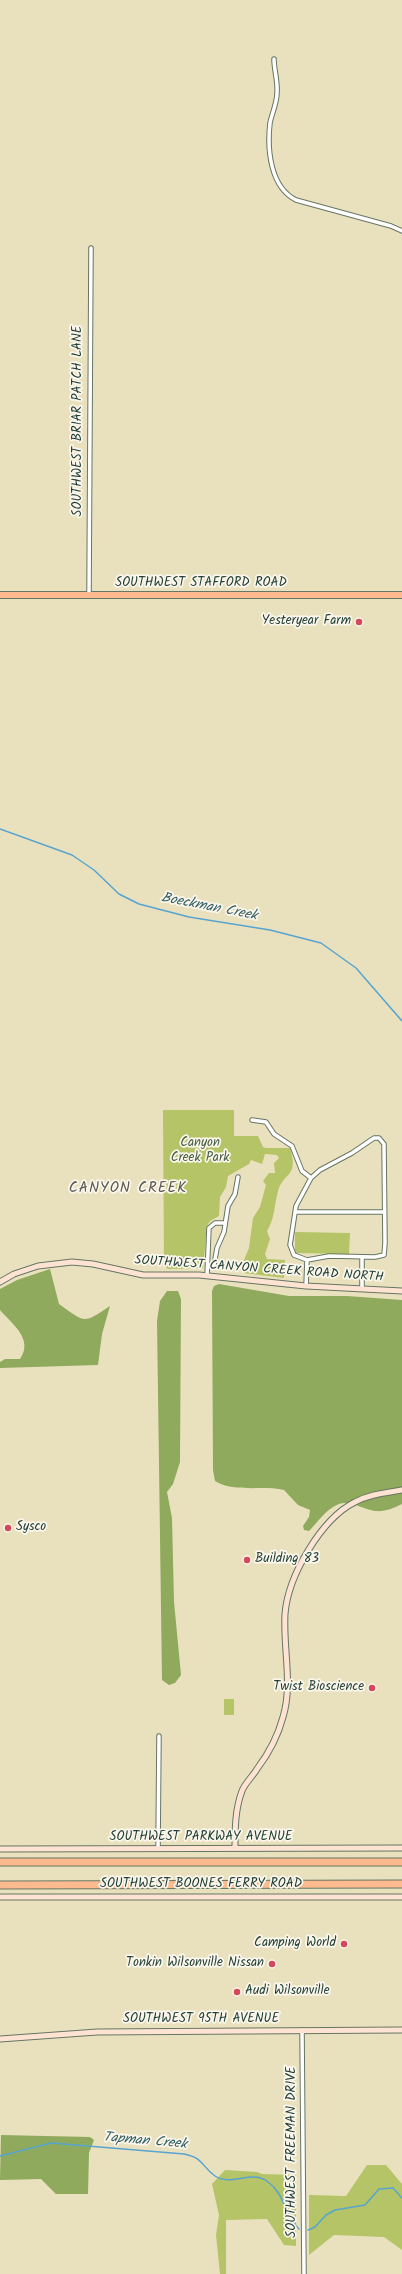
<!DOCTYPE html>
<style>
body{margin:0}
canvas{display:block;background:#e9e1bd}
</style>
<canvas width="402" height="2274"></canvas>
<script>
const ctx = document.querySelector('canvas').getContext('2d');
ctx.lineJoin = 'round';
function fill(path, color) {
  ctx.fillStyle = color;
  ctx.fill(path, 'evenodd');
}
function trace(path, color, width, dash) {
  ctx.strokeStyle = color;
  ctx.lineWidth = width;
  ctx.lineCap = dash ? 'butt' : 'round';
  ctx.setLineDash(dash || []);
  ctx.stroke(path);
}
function write(font, color, halo, rows, align = 'center') {
  ctx.font = font + ' Kalam,sans-serif';
  ctx.lineWidth = 3.5;
  ctx.setLineDash([]);
  ctx.textBaseline = 'middle';
  ctx.strokeStyle = halo;
  ctx.fillStyle = color;
  for (const [text, x, y, turn = 0] of rows) {
    ctx.save();
    ctx.translate(x, y);
    ctx.rotate((+turn || 0) * Math.PI / 180);
    ctx.textAlign = isNaN(turn) ? turn : align;
    if (halo) ctx.strokeText(text, 0, 0);
    ctx.fillText(text, 0, 0);
    ctx.restore();
  }
}
const green = new Path2D(`
 M163 1110H234V1136H258L263 1147 266 1148H290C299 1178 284 1171 278 1191 274 1206 275 1218 267 1231L270 1239 265 1254 267 1259 285 1260 284 1278 244 1273 245 1270 242 1265 249 1248 253 1218 260 1207 266 1185 263 1181 269 1173H275L274 1163 279 1158 277 1155 265 1154 262 1164 251 1160 249 1164 228 1176 226 1187 220 1197 219 1216 210 1221 207 1226 203 1268 168 1269 164 1266Z
 M295 1232 350 1233 349 1254 295 1253Z
 M224 1699H234V1715H224Z
 M367 2165H386L402 2184V2250L384 2237 334 2235 309 2255V2195L346 2196Z
 M225 2170 257 2172 262 2174 296 2175V2246L284 2245 267 2219 226 2220V2274H220L216 2235 219 2215 212 2184Z`);
const forest = new Path2D(`
 M50 1269 59 1304C85 1322 82 1325 110 1306L102 1334 98 1365 0 1368V1362L5 1359H20C34 1339 12 1324 0 1310V1289L17 1280Z
 M219 1284 289 1296H347L402 1300V1504C394 1508 385 1512 375 1511 364 1510 351 1500 339 1504 326 1509 318 1522 309 1531L304 1530 303 1526 309 1517 310 1510 298 1505 284 1490C262 1485 235 1493 215 1481L213 1470 212 1291 214 1286Z
 M167 1291H178L181 1299 180 1462 173 1484 167 1492 172 1518 174 1602 181 1675 175 1683 169 1685 162 1680 157 1321 160 1301Z
 M1 2135 90 2137 94 2140 89 2153 88 2194H56L41 2179 0 2180Z`);
const stream = new Path2D(`
 M0 829 72 855 94 870 119 894 139 904 189 917 270 930 321 943 356 968 402 1021
 M0 2156 51 2143 184 2154C204 2158 201 2166 215 2176 231 2187 252 2169 268 2182 285 2194 284 2214 299 2229
 M308 2230 315 2227 326 2215 335 2210 365 2205 379 2189 393 2188 402 2198`);
const street = new Path2D(`
 M274 59C274 70 278 81 277 93 277 103 272 113 270 123 267 149 270 187 296 200L391 226 402 231
 M89 595 91 248
 M252 1120 266 1122 274 1134 292 1146 302 1171 311 1178
 M374 1138H379L384 1144 385 1243 384 1255 375 1257 329 1256 307 1260 294 1255 290 1245 296 1206 311 1178 320 1170 352 1153Z
 M295 1212H384
 M214 1265 217 1248 224 1232 228 1206 235 1194 238 1177
 M207 1276 209 1228 215 1223H225
 M306 1286 307 1260
 M362 1288V1258
 M158 1849 159 1736
 M302 2030 304 2274`);
const secondary = new Path2D(`
 M0 1282 14 1274 38 1266 72 1262 93 1264 143 1275H199L306 1286 402 1291
 M235 1848C235 1830 235 1809 242 1791 245 1783 253 1776 257 1769 269 1753 278 1736 283 1717 293 1684 283 1649 285 1614 288 1576 321 1519 355 1502 370 1494 386 1493 402 1490
 M0 1849 402 1848
 M0 1897H402
 M0 2039 97 2032 402 2030`);
const primary = new Path2D(`
 M0 595H402`);
const highway = new Path2D(`
 M0 1862H402
 M0 1885 402 1884`);
const markers = [
 [359,622,4,"#d1495b"],
 [8,1528,4,"#d1495b"],
 [247,1560,4,"#d1495b"],
 [372,1688,4,"#d1495b"],
 [344,1944,4,"#d1495b"],
 [272,1964,4,"#d1495b"],
 [237,1992,4,"#d1495b"]
];
const streetNames = [
 ["SOUTHWEST BRIAR PATCH LANE",79,421,-90],
 ["SOUTHWEST STAFFORD ROAD",201,584],
 ["SOUTHWEST CANYON CREEK ROAD NORTH",259,1270,4],
 ["SOUTHWEST PARKWAY AVENUE",201,1838],
 ["SOUTHWEST BOONES FERRY ROAD",201,1885],
 ["SOUTHWEST 95TH AVENUE",201,2020],
 ["SOUTHWEST FREEMAN DRIVE",293,2152,-90]
];
const poiNames = [
 ["Yesteryear Farm",351,622],
 ["Sysco",16,1528,"left"],
 ["Building 83",255,1560,"left"],
 ["Twist Bioscience",364,1688],
 ["Camping World",336,1944],
 ["Tonkin Wilsonville Nissan",264,1964],
 ["Audi Wilsonville",245,1992,"left"]
];
const parkNames = [
 ["Canyon",200,1144],
 ["Creek Park",200,1159]
];
const waterNames = [
 ["Boeckman Creek",209,908,11],
 ["Tapman Creek",145,2142,5]
];
const quarterNames = [
 ["CANYON CREEK",128,1189]
];
fill(green, '#b4c467');
fill(forest, '#8faa5c');
trace(stream, '#57a4d0', 1.5);
trace(street, '#667664', 5.5);
trace(secondary, '#667664', 7);
trace(primary, '#667664', 8);
trace(highway, '#667664', 9);
trace(street, '#fff', 3.5);
trace(secondary, '#fee3d2', 5);
trace(primary, '#fcba8e', 6);
trace(highway, '#fcba8e', 7);
for (const [x, y, r, color] of markers) {
  const dot = new Path2D();
  dot.arc(x, y, r, 0, 2 * Math.PI);
  ctx.fillStyle = color;
  ctx.fill(dot);
  trace(dot, '#fbf7ec', 1.5);
}
write('13px', '#1f3d34', '#fbf7ec', streetNames);
write('13px', '#1f3d34', '#fbf7ec', poiNames, 'right');
write('13px', '#445f41', '#fbf7ec', parkNames);
write('italic 14px', '#305c63', '#fbf7ec', waterNames);
ctx.letterSpacing = '1px';
write('15px', '#5e5b53', '#fbf7ec', quarterNames);
ctx.letterSpacing = '0px';
</script>
